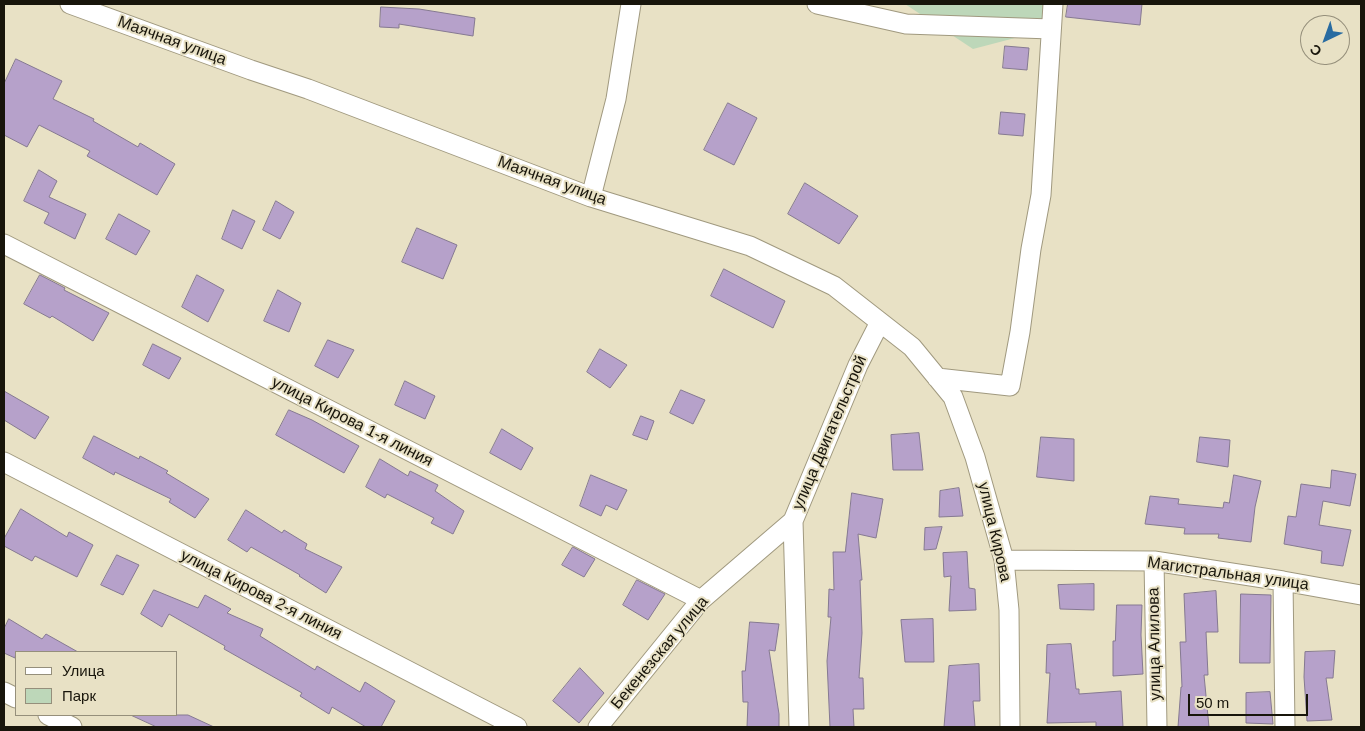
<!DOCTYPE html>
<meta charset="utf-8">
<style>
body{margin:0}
#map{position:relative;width:1365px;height:731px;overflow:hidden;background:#e8e1c5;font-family:Helvetica,sans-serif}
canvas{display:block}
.frame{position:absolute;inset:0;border:5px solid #18150b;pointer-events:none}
.legend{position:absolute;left:15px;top:651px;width:162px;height:65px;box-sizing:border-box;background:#e8e1c5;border:1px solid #958f7b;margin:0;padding:6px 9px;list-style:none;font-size:15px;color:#18150b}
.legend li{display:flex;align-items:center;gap:10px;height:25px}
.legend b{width:25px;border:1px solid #958f7b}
.north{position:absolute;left:1300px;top:15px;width:50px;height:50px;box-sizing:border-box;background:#e8e1c5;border:1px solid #958f7b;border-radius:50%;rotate:222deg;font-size:14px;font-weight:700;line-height:20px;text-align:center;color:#18150b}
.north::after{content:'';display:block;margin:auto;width:18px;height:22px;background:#286ba1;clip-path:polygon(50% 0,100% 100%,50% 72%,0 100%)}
.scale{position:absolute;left:1188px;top:694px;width:120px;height:22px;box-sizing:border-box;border:2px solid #18150b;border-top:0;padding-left:6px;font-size:15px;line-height:18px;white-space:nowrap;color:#18150b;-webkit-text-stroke:4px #e8e1c5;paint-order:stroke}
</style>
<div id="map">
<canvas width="1365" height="731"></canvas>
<div class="frame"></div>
<ul class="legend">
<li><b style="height:6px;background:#fff"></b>Улица</li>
<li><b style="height:14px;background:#bdd7b9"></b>Парк</li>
</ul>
<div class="north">С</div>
<div class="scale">50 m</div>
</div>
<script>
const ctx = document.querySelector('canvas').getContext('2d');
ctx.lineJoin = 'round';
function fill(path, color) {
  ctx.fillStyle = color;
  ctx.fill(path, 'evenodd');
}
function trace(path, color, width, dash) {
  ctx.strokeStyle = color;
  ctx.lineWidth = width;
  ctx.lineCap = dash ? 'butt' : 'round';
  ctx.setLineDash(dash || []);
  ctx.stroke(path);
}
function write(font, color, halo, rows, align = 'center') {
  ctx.font = font + ' Helvetica,sans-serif';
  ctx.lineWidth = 4;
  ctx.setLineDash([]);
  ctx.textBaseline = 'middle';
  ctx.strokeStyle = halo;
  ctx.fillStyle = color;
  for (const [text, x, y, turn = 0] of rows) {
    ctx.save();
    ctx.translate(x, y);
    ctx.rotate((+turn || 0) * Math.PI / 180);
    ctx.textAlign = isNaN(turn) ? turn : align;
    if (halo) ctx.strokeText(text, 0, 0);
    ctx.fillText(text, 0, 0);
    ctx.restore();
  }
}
const green = new Path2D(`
 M905 4H1053V28L973 49Z`);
const building = new Path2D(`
 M1068 4H1142L1140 25 1066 17Z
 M381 7 419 9 475 18 473 36 399 24V28L380 27Z
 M1005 46 1029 48 1027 70 1003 68Z
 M16 59 62 81 53 99 94 119 93 121 138 147 140 143 175 164 157 195 87 156 90 151 39 125 27 147 4 135V84Z
 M728 103 757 118 734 165 704 150Z
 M1001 112 1025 114 1023 136 999 134Z
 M39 170 57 181 49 197 86 214 75 239 44 223 49 213 24 201Z
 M805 183 858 216 839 244 788 214Z
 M276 201 294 212 280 239 263 230Z
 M233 210 255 221 242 249 222 239Z
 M119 214 150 231 136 255 106 239Z
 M417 228 457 245 443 279 402 262Z
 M724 269 785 301 773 328 711 296Z
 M40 275 65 288 64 290 109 313 93 341 52 316 50 318 24 304Z
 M197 275 224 290 208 322 182 307Z
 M278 290 301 303 289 332 264 321Z
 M328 340 354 350 338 378 315 366Z
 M153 344 181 358 169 379 143 365Z
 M600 349 627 365 610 388 587 372Z
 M405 381 435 396 425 419 395 405Z
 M681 390 705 400 693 424 670 413Z
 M4 391 49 417 35 439 4 420Z
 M289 410 312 420 359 446 344 473 276 435Z
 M641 416 654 421 647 440 633 435Z
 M502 429 533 448 521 470 490 453Z
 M919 433 923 470H893L891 435Z
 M94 436 139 459 140 456 168 471 166 473 209 499 195 518 169 502 171 499 115 472 114 475 83 458Z
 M1041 437 1074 439V481L1037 477Z
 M1200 437 1230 440 1228 467 1197 462Z
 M380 459 408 476 410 471 438 485 435 491 464 511 453 534 431 523 434 518 387 494 385 498 366 487Z
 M1332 470 1356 474 1350 506 1323 501 1319 525 1351 530 1343 566 1321 563 1322 551 1284 544 1288 516 1296 517 1301 484 1330 488Z
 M591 475 627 490 617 510 606 505 601 516 580 506Z
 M1234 475 1261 481 1255 507 1251 542 1218 538 1219 534H1184L1185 528 1145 524 1150 496 1179 499 1178 504 1223 508 1224 502 1229 503Z
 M959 488 963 516 939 517 940 491Z
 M852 493 883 499 876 538 858 534 862 580H860L862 633 859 678H863L864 709H853L854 727H830L827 661 831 617H828L829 589 834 590 833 552H845Z
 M21 509 67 537 69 532 93 545 77 577 35 556 32 561 4 546V539Z
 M246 510 282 533 284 530 307 544 305 549 342 567 326 593 299 576 300 575 251 547 247 552 228 540Z
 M942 527 936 549 924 550 925 528Z
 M573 547 595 559 584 577 562 565Z
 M967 552 969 588 975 589 976 610 949 611 951 576 944 577 943 553Z
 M117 555 139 565 123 595 101 585Z
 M637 580 665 594 648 620 623 605Z
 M1094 584V610L1060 609 1058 585Z
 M154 590 198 608 205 595 231 609 227 613 263 629 260 636 315 670 317 666 360 692 365 682 395 701 381 727H366L332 707 329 714 300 696 302 693 224 649 225 646 169 614 162 627 141 614Z
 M1216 591 1218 632H1206L1208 675H1204L1209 727H1178L1181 687H1182L1180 642H1186L1184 594Z
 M1241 594 1271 595 1270 663H1240Z
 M1117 605H1142L1141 635 1143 674 1113 676V641H1115Z
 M9 619 42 639 46 634 78 652H16L15 658 4 653V629Z
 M933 619 934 662H905L901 620Z
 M750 622 779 624 775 651 769 650 779 714V727H747L748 702H743L742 671H745Z
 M1071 644 1076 689H1079V694L1121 691 1123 727H1096V722L1047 723 1050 673H1046L1047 645Z
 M1335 651 1333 678H1326L1332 720 1307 721 1304 677 1305 652Z
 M979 664 980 701H973L975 727H944L949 666Z
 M580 668 604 693 579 723 553 701Z
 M1270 692 1273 724 1246 723V693Z
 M131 715H188L214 727H157Z`);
const street = new Path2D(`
 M70 4 251 70 308 89 591 197 750 246 834 286 912 347 953 397 975 457 1004 560 1009 610 1010 727
 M817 4 906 24 1051 29
 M591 197 616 99 631 4
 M4 244 701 600
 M937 378 1010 386 1020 332 1031 249 1041 195 1053 4
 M4 462 517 727
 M1004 560 1154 561 1283 581 1361 595
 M1154 561 1157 727
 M1283 581 1285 727
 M4 692 16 698
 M48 715 72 727
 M598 727 701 600 793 521
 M799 727 793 521 858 365 880 322`);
const streetNames = [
 ["Маячная улица",172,41,20],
 ["Маячная улица",552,181,20],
 ["улица Кирова 1-я линия",352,422,27],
 ["улица Двигательстрой",830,433,-67],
 ["улица Кирова",994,532,77],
 ["Магистральная улица",1228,574,8],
 ["улица Кирова 2-я линия",261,595,27],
 ["улица Алилова",1155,644,-91],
 ["Бекенезская улица",660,653,-50]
];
fill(green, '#bdd7b9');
fill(building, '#b6a1ca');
trace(building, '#857991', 1);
trace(street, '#a0997f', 21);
trace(street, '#fff', 19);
write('16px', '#18150b', '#e8e1c5', streetNames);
</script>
